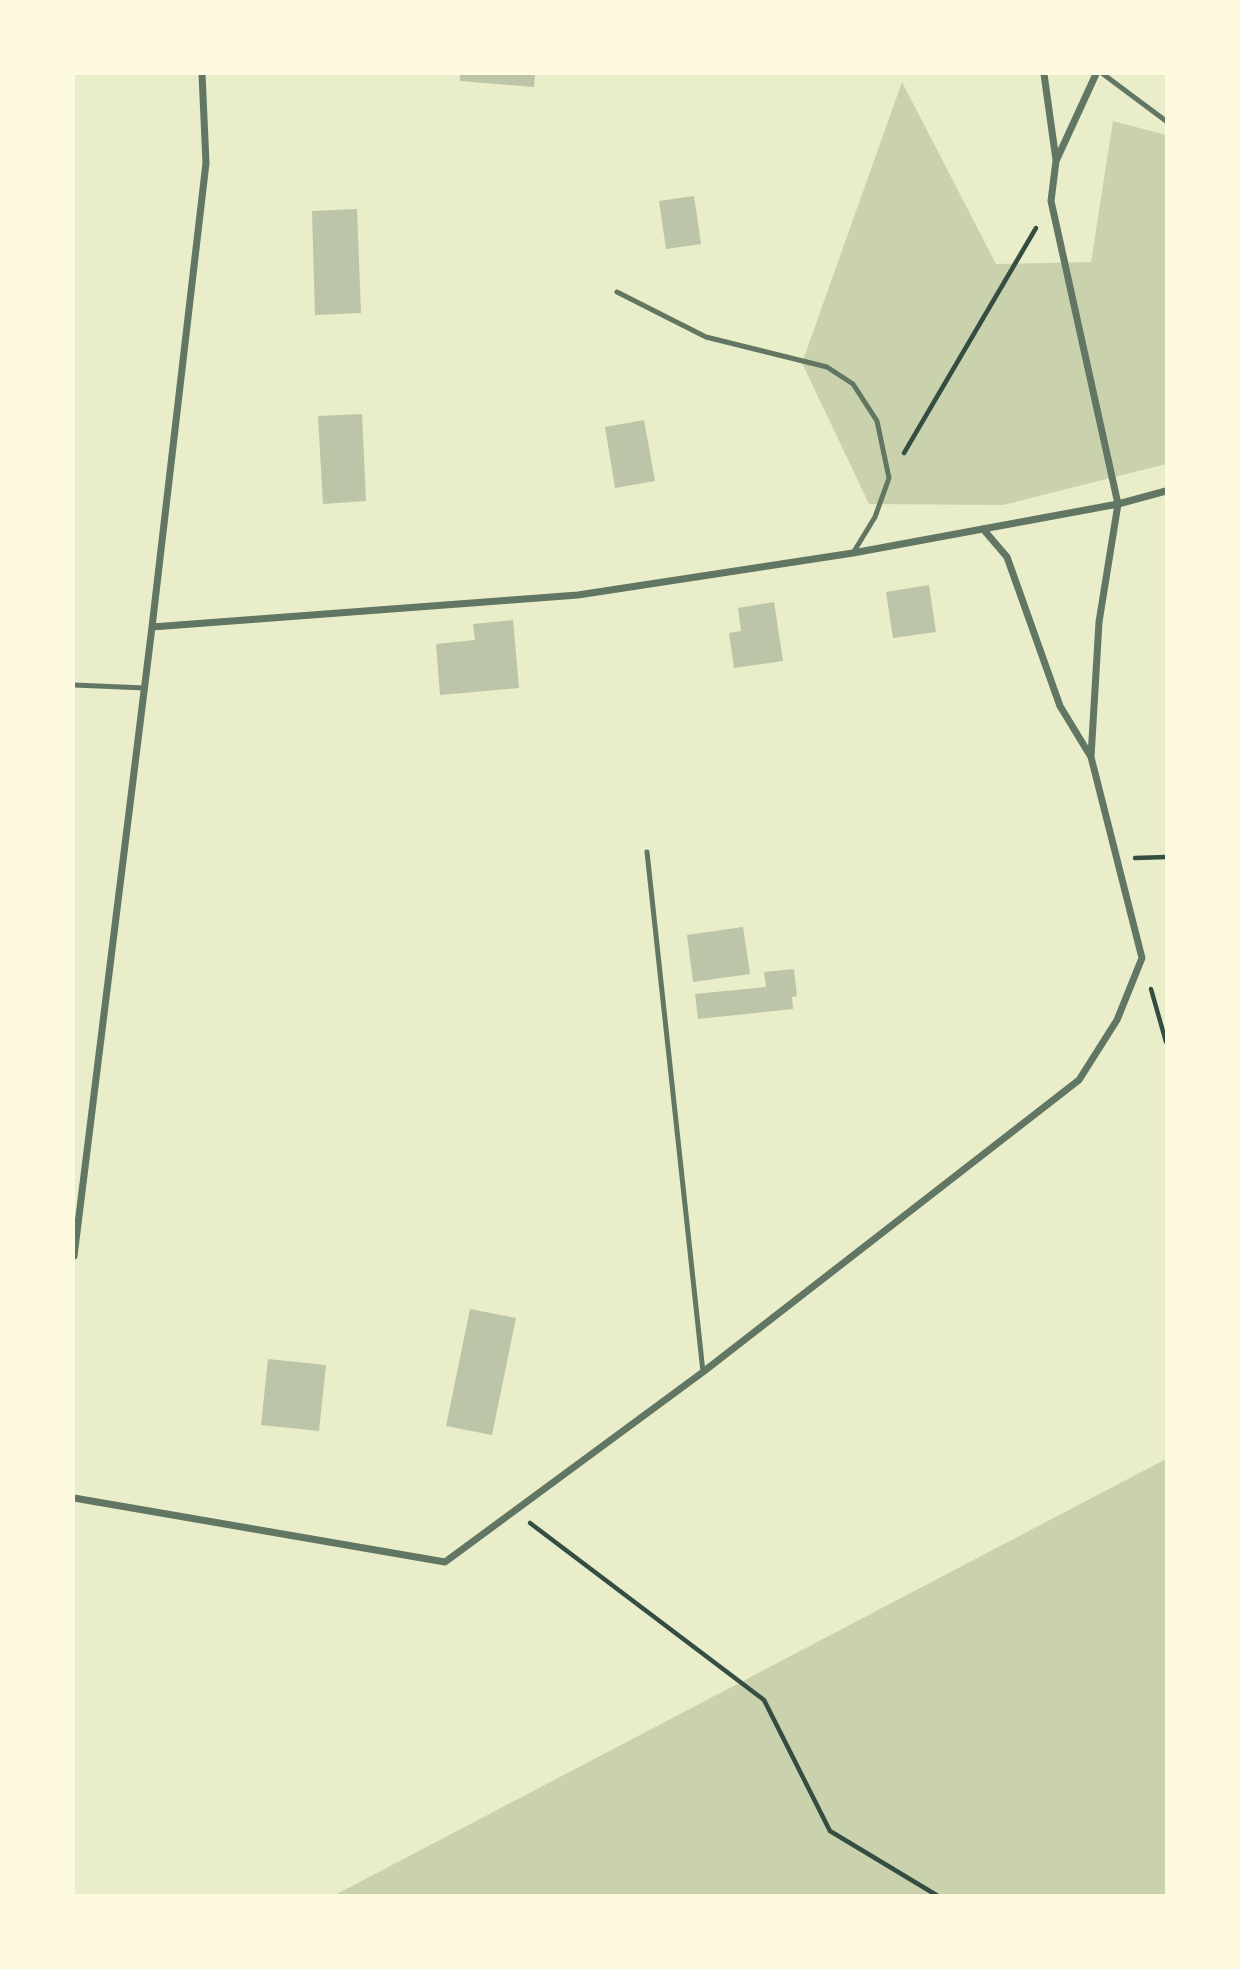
<!DOCTYPE html>
<style>
body{margin:0}
#map{position:relative;width:1240px;height:1969px;overflow:hidden;background:#e9edc9;font-family:"Golos Text",sans-serif}
canvas{display:block}
.frame{position:absolute;inset:0;border:75px solid #fefae0;pointer-events:none}
</style>
<div id="map">
<canvas width="1240" height="1969"></canvas>
<div class="frame"></div>
</div>
<script>
const ctx = document.querySelector('canvas').getContext('2d');
ctx.lineJoin = 'round';
function fill(path, color) {
  ctx.fillStyle = color;
  ctx.fill(path, 'evenodd');
}
function trace(path, color, width, dash) {
  ctx.strokeStyle = color;
  ctx.lineWidth = width;
  ctx.lineCap = dash ? 'butt' : 'round';
  ctx.setLineDash(dash || []);
  ctx.stroke(path);
}
const green = new Path2D(`
 M902 82 996 264 1091 262 1113 121 1166 135V464L1003 505 869 504 802 363Z
 M1166 1459V1895H335Z`);
const building = new Path2D(`
 M460 74H535L534 87 460 81Z
 M694 196 701 244 666 249 659 201Z
 M357 209 361 313 315 315 312 211Z
 M362 414 366 501 323 504 318 416Z
 M644 420 655 481 615 488 605 427Z
 M929 585 936 632 893 638 886 592Z
 M774 602 783 661 734 668 729 633 741 631 738 608Z
 M513 620 519 688 440 695 436 644 475 640 473 624Z
 M743 927 750 974 693 982 687 935Z
 M794 969 797 996 792 997 793 1009 698 1019 695 994 766 987 764 972Z
 M470 1309 516 1318 492 1435 446 1426Z
 M268 1359 326 1365 319 1431 261 1425Z`);
const path = new Path2D(`
 M904 453 1036 228
 M1135 858 1166 857
 M1151 989 1166 1042
 M530 1523 764 1700 830 1831 938 1896`);
const service = new Path2D(`
 M1103 74 1166 121
 M617 292 706 337 827 367 853 384 877 421 889 478 875 517 853 553
 M74 685 145 688
 M647 852 703 1372`);
const minor = new Path2D(`
 M1044 74 1056 160
 M983 529 1007 557 1060 706 1091 757
 M152 627 578 595 853 553 1118 504 1166 491
 M74 1256 152 627 206 163 202 74
 M74 1498 445 1562 703 1372 1079 1080 1117 1020 1142 958 1091 757 1099 622 1118 504 1051 201 1056 161 1096 74`);
fill(green, '#cad2ad');
fill(building, '#bcc5a7');
trace(path, '#344e41', 4.5);
trace(service, '#617663', 5);
trace(minor, '#617663', 7);
</script>
